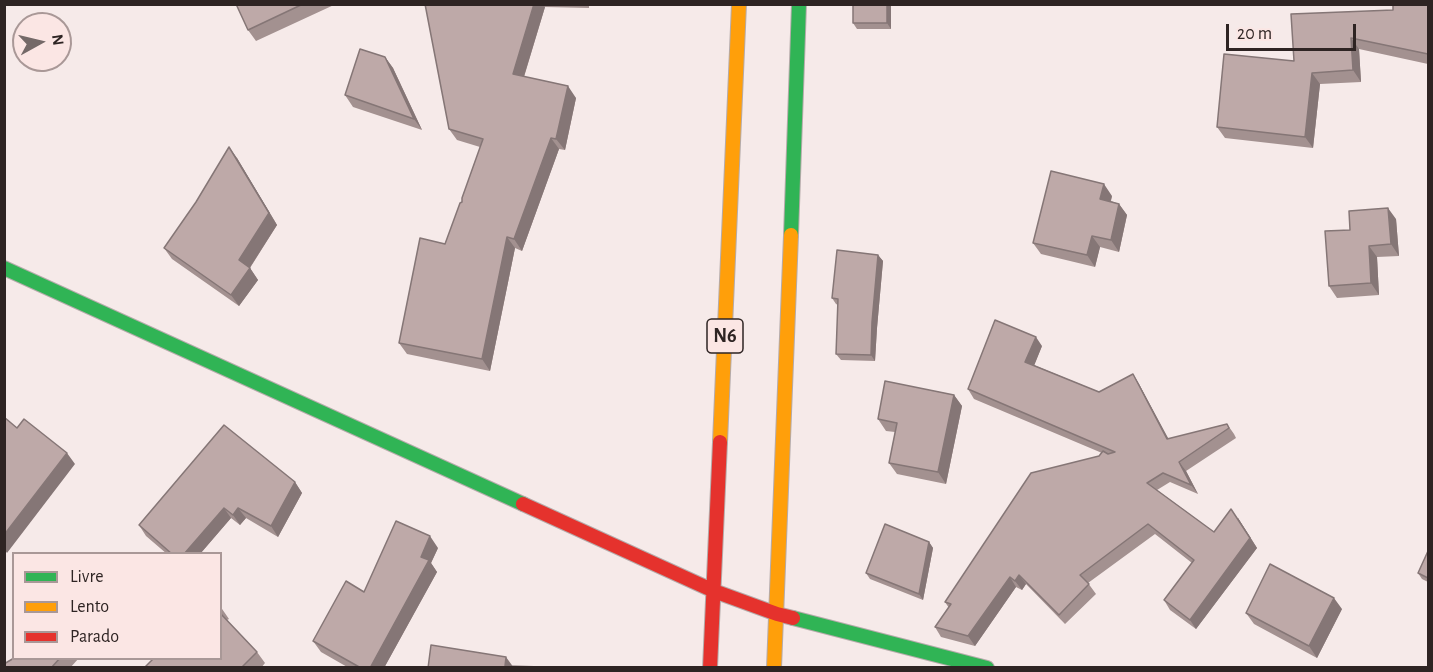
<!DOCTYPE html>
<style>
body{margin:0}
#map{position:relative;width:1433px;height:672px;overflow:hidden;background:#f6eae9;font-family:"Alegreya Sans",sans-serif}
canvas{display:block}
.frame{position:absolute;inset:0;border:6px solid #2e2423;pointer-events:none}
.legend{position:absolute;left:12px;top:552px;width:210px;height:108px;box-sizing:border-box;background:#fbe6e4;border:2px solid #a99897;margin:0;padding:8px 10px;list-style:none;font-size:18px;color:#2e2423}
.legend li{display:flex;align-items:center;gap:12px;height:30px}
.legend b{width:30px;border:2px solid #a99897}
.north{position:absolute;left:12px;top:12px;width:60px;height:60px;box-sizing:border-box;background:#fbe6e4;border:2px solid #a99897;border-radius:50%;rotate:82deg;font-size:16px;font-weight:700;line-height:24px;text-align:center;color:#2e2423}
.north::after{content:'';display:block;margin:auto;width:21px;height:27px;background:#746968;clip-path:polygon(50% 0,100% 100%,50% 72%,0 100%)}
.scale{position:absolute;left:1226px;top:24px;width:130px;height:27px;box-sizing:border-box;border:3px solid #2e2423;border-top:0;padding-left:8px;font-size:18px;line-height:21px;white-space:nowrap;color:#2e2423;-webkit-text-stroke:4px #fbe6e4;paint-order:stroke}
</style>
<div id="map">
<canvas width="1433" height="672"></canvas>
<div class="frame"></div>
<ul class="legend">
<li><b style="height:8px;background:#30b455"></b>Livre</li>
<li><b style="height:8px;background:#ff9f0a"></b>Lento</li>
<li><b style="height:8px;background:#e5322d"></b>Parado</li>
</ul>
<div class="north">N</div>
<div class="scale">20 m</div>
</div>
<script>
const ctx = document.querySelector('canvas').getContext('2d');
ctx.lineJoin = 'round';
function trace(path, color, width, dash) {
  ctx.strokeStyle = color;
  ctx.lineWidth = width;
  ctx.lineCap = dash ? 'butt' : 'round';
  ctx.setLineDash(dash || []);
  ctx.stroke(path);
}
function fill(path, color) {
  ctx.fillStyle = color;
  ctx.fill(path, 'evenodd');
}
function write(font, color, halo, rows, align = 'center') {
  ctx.font = font + ' "Alegreya Sans",sans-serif';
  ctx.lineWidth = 6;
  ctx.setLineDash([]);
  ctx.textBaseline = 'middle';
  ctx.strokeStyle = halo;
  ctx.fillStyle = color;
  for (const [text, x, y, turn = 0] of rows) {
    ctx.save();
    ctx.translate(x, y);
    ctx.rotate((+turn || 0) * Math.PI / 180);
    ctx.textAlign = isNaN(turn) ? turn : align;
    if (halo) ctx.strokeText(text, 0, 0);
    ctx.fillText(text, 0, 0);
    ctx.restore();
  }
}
const fast = new Path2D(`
 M791 235 799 4
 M4 268 523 504
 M793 618 987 668`);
const slow = new Path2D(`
 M720 442 739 4
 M774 668 791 235`);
const jam = new Path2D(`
 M523 504 714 591 777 614 793 618
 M710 668 720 442`);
const wall = new Path2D(`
 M236 4H336L256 41 248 30Z
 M425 4H589V8L545 7 524 77 576 98 565 150 559 149 522 251 515 248 490 371 407 354 399 343 445 244 462 202 480 147 457 140 449 129Z
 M891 4V29H857L853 23Z
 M1428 4V64L1359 49 1361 82 1320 84 1313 148 1225 138 1217 127 1294 61 1393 10Z
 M385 57 393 68 422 130 353 107 345 95Z
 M237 158 277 225 250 268 258 280 239 306 172 259 164 248Z
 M1112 196 1111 201 1119 204 1127 215 1119 252 1100 247 1095 267 1041 254 1033 243Z
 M1396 219 1399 256 1377 257 1379 295 1337 298 1329 286 1350 230Z
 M878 255 883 261 877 328 875 361 841 360 836 354 838 305 836 304 832 298Z
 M1042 346 1034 365 1099 392 1133 374 1139 384 1168 439 1227 424 1234 434 1236 438 1186 471 1198 494 1170 482 1157 490 1214 532 1238 518 1257 548 1196 629 1170 610 1164 600 1192 563 1155 534 1088 583 1096 594 1065 624 1026 584 1022 590 1016 587 975 646 941 637 935 627 949 608 945 602 1102 453 974 399 968 389Z
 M954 395 962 406 946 484 897 474 889 463 895 432 886 431 878 419Z
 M295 482 302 493 278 537 246 518 240 525 231 518 200 554H167L146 536 139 525Z
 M929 542 933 548 923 600 870 579 866 573Z
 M438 548 431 563 437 572 384 668H349L321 652 313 641 364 592Z
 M1428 551V582L1422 579 1418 573Z
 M220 606 229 619 227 620 257 652 265 663 261 668H144L220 658Z
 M1342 609 1317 658 1254 624 1246 613Z
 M14 658H79L70 668H4Z`);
const shadedWall = new Path2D(`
 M534 4H543L545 7 521 86 513 74Z
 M887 4H891V29L887 23Z
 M1351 38 1359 49 1361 82 1353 70Z
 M385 57 393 68 422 130 414 119Z
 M1312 73 1320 84 1313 148 1305 137Z
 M568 86 576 98 565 150 556 139Z
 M551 138 559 149 522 251 514 239Z
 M229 147 237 158 277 225 247 272 239 260Z
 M1104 184 1112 196 1108 210 1100 199Z
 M1119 204 1127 215 1119 252 1111 240Z
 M1388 208 1396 219 1399 256 1391 244Z
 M1092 236 1100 247 1095 267 1087 255Z
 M507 237 515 248 490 371 482 359Z
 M1369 246 1377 257 1379 295 1371 283Z
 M878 255 883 261 877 328 875 361 871 355 872 322Z
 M250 268 258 280 239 306 231 295Z
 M1036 337 1042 346 1032 371 1025 362Z
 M1133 374 1139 384 1174 449 1167 439Z
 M954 395 962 406 946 484 938 472Z
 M67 453 75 464 7 553 4 549V535Z
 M1179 462 1186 471 1198 494 1191 485Z
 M295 482 302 493 278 537 271 526Z
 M224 508 231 518 200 554H184Z
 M238 508 246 518 240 525 233 515Z
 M1238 518 1257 548 1196 629 1190 620Z
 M430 536 438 548 431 563 437 572 384 668H370Z
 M929 542 933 548 923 600 919 594Z
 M1019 575 1026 584 1022 590 1015 581Z
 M1010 577 1016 587 975 646 968 636Z
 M1334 598 1342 609 1317 658 1309 646Z
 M506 657 514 668 505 666Z`);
const building = new Path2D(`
 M236 4H303L248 30Z
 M425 4H534L513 74 568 86 556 139 551 138 514 239 507 237 482 359 399 343 420 238 445 244 460 203 462 202V198L483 139 449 129Z
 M853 4H887V23H853Z
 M1393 4H1428V54L1351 38 1353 70 1312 73 1305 137 1217 127 1224 54 1294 61 1291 14 1393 10Z
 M360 49 385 57 414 119 345 95Z
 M229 147 269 213 239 260 250 268 231 295 164 248 196 202Z
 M1051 171 1104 184 1100 199 1119 204 1111 240 1092 236 1087 255 1033 243Z
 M1388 208 1391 244 1369 246 1371 283 1329 286 1325 231 1350 230 1349 211Z
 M837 250 878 255 872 322 871 355 836 354 838 299 832 298Z
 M995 320 1036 337 1025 362 1099 392 1133 374 1167 439 1227 424 1229 428 1179 462 1191 485 1163 473 1147 483 1214 532 1231 509 1250 538 1190 620 1164 600 1194 560 1148 524 1080 575 1089 584 1059 615 1019 575 1015 581 1010 577 968 636 935 627 951 604 945 602 1031 473 1099 456 1103 451 1108 454 1115 452 968 389Z
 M885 381 954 395 938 472 889 463 897 423 878 419Z
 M4 417 17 428 24 419 67 453 4 535Z
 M224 425 295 482 271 526 238 508 233 515 224 508 184 554H172L139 525Z
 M396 521 430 536 421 557 429 560 370 668H361L313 641 346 581 364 592Z
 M885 524 929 542 919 594 866 573Z
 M1428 551V578L1418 573Z
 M1270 564 1334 598 1309 646 1246 613Z
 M220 613 257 652 241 668H144L154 658H220Z
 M431 645 506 657 505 666 582 668H428Z
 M14 658H60L51 668H4V664Z`);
const shields = [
 [725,336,36]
];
const shieldNames = [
 ["N6",725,336]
];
trace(fast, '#b5abaa', 16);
trace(slow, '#b5abaa', 16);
trace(jam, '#b5abaa', 16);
trace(fast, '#30b455', 14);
trace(slow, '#ff9f0a', 14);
trace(jam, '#e5322d', 14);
fill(wall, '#a39190');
fill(shadedWall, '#857676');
fill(building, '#bea9a8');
trace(building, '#857676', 1.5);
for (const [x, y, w] of shields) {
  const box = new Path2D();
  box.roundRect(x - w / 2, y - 17, w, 34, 4.5);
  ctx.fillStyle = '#fbe6e4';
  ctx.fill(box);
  trace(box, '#2e2423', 1.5);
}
write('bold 20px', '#2e2423', null, shieldNames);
</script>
